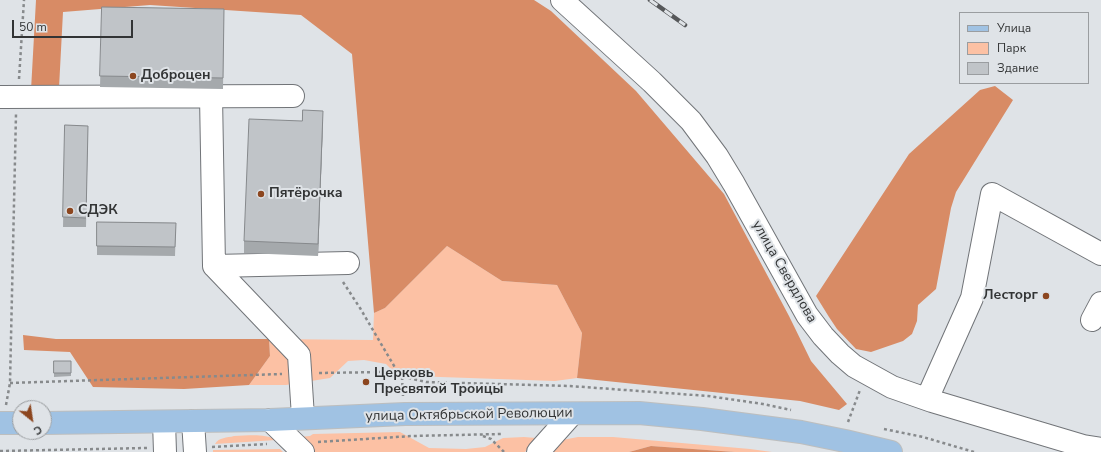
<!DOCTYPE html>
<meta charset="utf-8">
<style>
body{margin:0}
#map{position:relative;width:1101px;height:452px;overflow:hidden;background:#dfe3e7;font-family:"Nunito Sans",sans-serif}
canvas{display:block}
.legend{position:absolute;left:959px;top:12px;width:130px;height:72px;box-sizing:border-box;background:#dfe3e7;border:1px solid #9a9da0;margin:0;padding:5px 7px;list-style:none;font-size:12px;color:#323435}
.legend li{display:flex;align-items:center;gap:8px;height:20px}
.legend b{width:20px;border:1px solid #9a9da0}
.north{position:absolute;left:12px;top:400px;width:40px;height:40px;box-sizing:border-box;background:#dfe3e7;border:1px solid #9a9da0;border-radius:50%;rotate:150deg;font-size:11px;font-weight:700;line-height:16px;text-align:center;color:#323435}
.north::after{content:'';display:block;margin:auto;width:14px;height:18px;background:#8c461f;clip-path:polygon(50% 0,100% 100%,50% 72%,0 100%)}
.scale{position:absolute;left:12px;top:20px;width:121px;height:18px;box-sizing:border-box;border:2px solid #323435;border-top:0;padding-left:5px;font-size:12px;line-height:14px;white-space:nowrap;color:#323435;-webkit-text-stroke:3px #dfe3e7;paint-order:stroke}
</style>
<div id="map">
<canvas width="1101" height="452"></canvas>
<ul class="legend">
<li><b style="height:5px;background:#a0c2e3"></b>Улица</li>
<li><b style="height:11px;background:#fcc1a4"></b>Парк</li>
<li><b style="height:11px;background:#c0c4c8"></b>Здание</li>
</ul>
<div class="north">С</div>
<div class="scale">50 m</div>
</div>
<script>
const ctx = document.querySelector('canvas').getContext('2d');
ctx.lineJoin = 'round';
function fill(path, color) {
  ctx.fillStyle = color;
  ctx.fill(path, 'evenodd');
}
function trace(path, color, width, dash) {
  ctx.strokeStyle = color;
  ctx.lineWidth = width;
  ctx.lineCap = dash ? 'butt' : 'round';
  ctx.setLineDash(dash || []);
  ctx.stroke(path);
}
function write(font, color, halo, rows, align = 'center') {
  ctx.font = font + ' "Nunito Sans",sans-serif';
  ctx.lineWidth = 4;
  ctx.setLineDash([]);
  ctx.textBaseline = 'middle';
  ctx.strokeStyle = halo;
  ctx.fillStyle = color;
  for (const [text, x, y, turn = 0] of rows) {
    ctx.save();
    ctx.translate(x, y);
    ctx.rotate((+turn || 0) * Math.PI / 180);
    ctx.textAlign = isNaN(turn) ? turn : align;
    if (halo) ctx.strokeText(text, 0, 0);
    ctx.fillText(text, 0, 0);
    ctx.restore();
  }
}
const green = new Path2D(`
 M447 246 502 281 557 285 582 333 577 378 555 381 412 376 393 371 386 364 364 360 348 361 330 378 286 385H249L270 356 269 339 373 340 374 313 385 308Z
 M400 432 429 448 466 449 485 447 503 438 524 437 536 438 525 452H312L299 437 310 436 313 434Z
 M234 436C248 436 264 433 276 440L215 444C219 437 227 438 234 436Z
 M578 437H613L750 449 772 452H735L651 446 629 452H548L557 441Z
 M280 449 283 452H213V450Z`);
const forest = new Path2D(`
 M36 0H534L551 11 636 91 724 194 789 316 811 361 847 404 839 410 800 401 577 378 582 333 557 285 502 281 447 246 385 308 374 313 352 54 301 15 150 5 63 12 59 88 31 90Z
 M995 86 1013 100 956 192 951 208 936 289 918 305 917 321 912 334 903 341 871 352 856 349 837 329 829 317 816 296 909 154 980 90Z
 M23 335 56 339H269L270 356 249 385 184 389 93 387 70 352 24 350Z
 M651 446 735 452H629Z`);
const path = new Path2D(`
 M19 79 24 0
 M343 282 360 308 400 376
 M319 373 383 372 426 382 570 386 708 396 763 404 791 410
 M402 377 403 396
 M10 383 282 374
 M6 405 10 383 16 114
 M848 422 860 390
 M884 429 923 437 974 452
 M483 436 491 439 504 452
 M318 442 412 436 501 434
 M212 447 267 444
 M0 451 147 448`);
const minor = new Path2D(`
 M562 0 652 82 691 121 717 156 734 184 807 315 823 336 840 354 854 366 892 387 932 401 1083 446 1101 449
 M211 96 214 266 348 263
 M0 97 293 96
 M214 266 299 355 303 417
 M1092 320 1101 303
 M927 399 972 298 992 194 1101 254
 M270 420 303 452
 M193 421 195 452
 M164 422 165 452
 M538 452 572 414`);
const major = new Path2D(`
 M0 423H20
 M44 423 270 420 405 414 639 413 702 419 801 432 845 441 891 452`);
const rail = new Path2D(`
 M650 0 685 25`);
const wall = new Path2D(`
 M102 7 224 9 223 89 100 87Z
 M323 122 318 256 244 253V241Z
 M65 125 88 126 86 227H63Z
 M97 222 176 223 175 256 97 255Z
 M54 361H71V376L54 377Z`);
const shadedWall = new Path2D(`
 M323 111V122L318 256V244Z`);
const building = new Path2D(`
 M102 7 224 9 223 78 100 76Z
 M303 110 323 111 318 244 244 241 249 119 302 121Z
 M65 125 88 126 86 218 63 217Z
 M97 222 176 223 175 247 97 246Z
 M54 361H71V373H54Z`);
const markers = [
 [133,76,4,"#8c461f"],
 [261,194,4,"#8c461f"],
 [70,211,4,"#8c461f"],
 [1046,296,4,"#8c461f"],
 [366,382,4,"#8c461f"]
];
const poiNames = [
 ["Доброцен",141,76],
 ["Пятёрочка",269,194],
 ["СДЭК",78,211],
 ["Лесторг",1038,296,"right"],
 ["Церковь",374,374],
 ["Пресвятой Троицы",374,390]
];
const streetNames = [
 ["улица Свердлова",784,272,60],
 ["улица Октябрьской Революции",469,415,-1]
];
fill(green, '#fcc1a4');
fill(forest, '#d88b65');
trace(minor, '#717478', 24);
trace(major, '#bdbebe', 24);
trace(path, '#878a8c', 2.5, [3, 3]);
trace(minor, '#fff', 22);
trace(major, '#a0c2e3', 22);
trace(rail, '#56585a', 4.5);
trace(rail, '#dfe3e7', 3, [9]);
fill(wall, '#a5a9ac');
fill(shadedWall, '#86898c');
fill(building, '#c0c4c8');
trace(building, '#86898c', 1);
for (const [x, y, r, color] of markers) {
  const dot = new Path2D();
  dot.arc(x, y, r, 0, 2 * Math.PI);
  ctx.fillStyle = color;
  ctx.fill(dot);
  trace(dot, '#dfe3e7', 1.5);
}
write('bold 14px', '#323435', '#dfe3e7', poiNames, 'left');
write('14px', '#323435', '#dfe3e7', streetNames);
</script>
